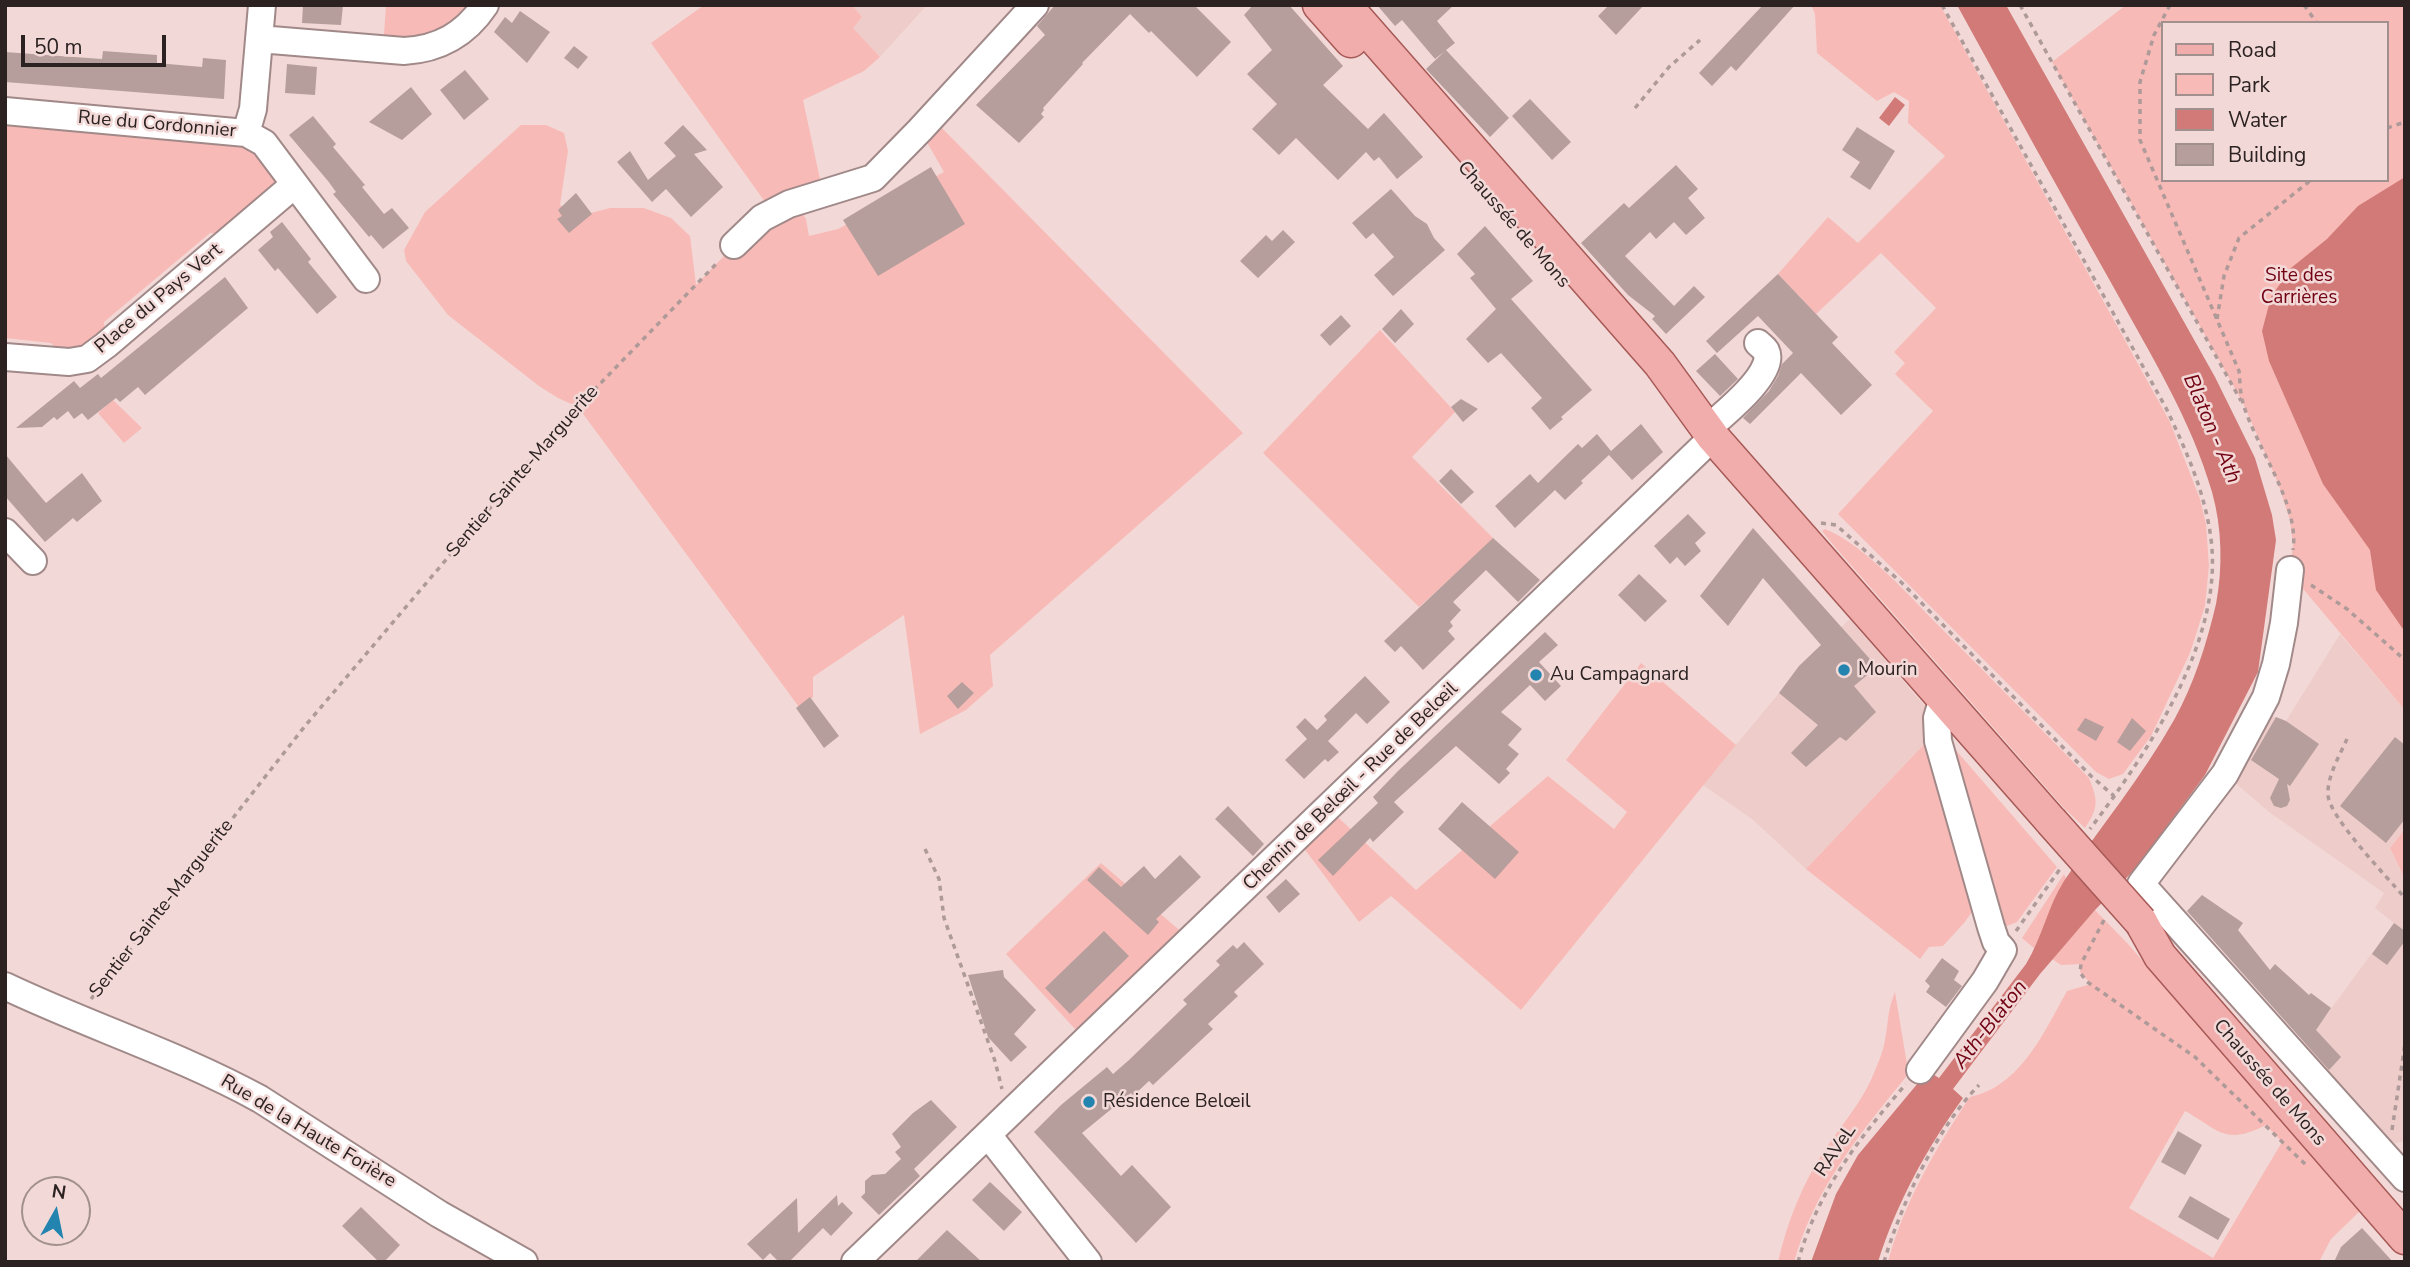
<!DOCTYPE html>
<meta charset="utf-8">
<style>
body{margin:0}
#map{position:relative;width:2410px;height:1267px;overflow:hidden;background:#f2d9d7;font-family:"Nunito Sans",sans-serif}
canvas{display:block}
.frame{position:absolute;inset:0;border:7px solid #2b2221;pointer-events:none}
.legend{position:absolute;left:2161px;top:21px;width:228px;height:161px;box-sizing:border-box;background:#f2d9d7;border:2px solid #a2908e;margin:0;padding:9px 12px;list-style:none;font-size:21px;color:#2b2221}
.legend li{display:flex;align-items:center;gap:14px;height:35px}
.legend b{width:35px;border:2px solid #a2908e}
.north{position:absolute;left:21px;top:1176px;width:70px;height:70px;box-sizing:border-box;background:#f2d9d7;border:2px solid #a2908e;border-radius:50%;rotate:9deg;font-size:19px;font-weight:700;line-height:28px;text-align:center;color:#2b2221}
.north::after{content:'';display:block;margin:auto;width:24px;height:32px;background:#2384af;clip-path:polygon(50% 0,100% 100%,50% 72%,0 100%)}
.scale{position:absolute;left:21px;top:35px;width:145px;height:32px;box-sizing:border-box;border:4px solid #2b2221;border-top:0;padding-left:9px;font-size:21px;line-height:24px;white-space:nowrap;color:#2b2221;-webkit-text-stroke:5px #f2d9d7;paint-order:stroke}
</style>
<div id="map">
<canvas width="2410" height="1267"></canvas>
<div class="frame"></div>
<ul class="legend">
<li><b style="height:9px;background:#f1adab"></b>Road</li>
<li><b style="height:19px;background:#f8bab6"></b>Park</li>
<li><b style="height:19px;background:#d17a77"></b>Water</li>
<li><b style="height:19px;background:#b59e9c"></b>Building</li>
</ul>
<div class="north">N</div>
<div class="scale">50 m</div>
</div>
<script>
const ctx = document.querySelector('canvas').getContext('2d');
ctx.lineJoin = 'round';
function fill(path, color) {
  ctx.fillStyle = color;
  ctx.fill(path, 'evenodd');
}
function trace(path, color, width, dash) {
  ctx.strokeStyle = color;
  ctx.lineWidth = width;
  ctx.lineCap = dash ? 'butt' : 'round';
  ctx.setLineDash(dash || []);
  ctx.stroke(path);
}
function write(font, color, halo, rows, align = 'center') {
  ctx.font = font + ' "Nunito Sans",sans-serif';
  ctx.lineWidth = 5;
  ctx.setLineDash([]);
  ctx.textBaseline = 'middle';
  ctx.strokeStyle = halo;
  ctx.fillStyle = color;
  for (const [text, x, y, turn = 0] of rows) {
    ctx.save();
    ctx.translate(x, y);
    ctx.rotate((+turn || 0) * Math.PI / 180);
    ctx.textAlign = isNaN(turn) ? turn : align;
    if (halo) ctx.strokeText(text, 0, 0);
    ctx.fillText(text, 0, 0);
    ctx.restore();
  }
}
const built = new Path2D(`
 M852 5H927L880 57 852 28 862 17Z
 M1850 619 1930 712V738L1806 869 1752 819 1703 785 1779 693 1799 666Z
 M2340 634 2405 710V829L2390 848 2405 879V1133L2404 1141 2377 1148 2297 1055 2394 923 2375 908 2384 893 2269 812 2225 774 2259 711 2286 721Z`);
const green = new Path2D(`
 M386 5H485L472 23 383 49Z
 M704 5H852L862 17 853 28 880 57 864 71 803 100 823 193 800 210 806 219 809 236 838 229 944 172 920 130 936 122 1243 433 990 655 993 686 966 710 920 734 904 615 813 677V697L799 707 578 407 558 398 539 386 448 315 406 261 404 250 425 212 521 125H546L564 133 568 151 560 205 579 216 610 208H644L671 218 690 236 696 285 752 227 773 213 651 43Z
 M1811 5H1940L2170 422 2200 499 2206 524 2209 566 2205 606 2190 653 2151 736 2123 774 2109 779 2096 772 1838 514 1933 411 1895 374 1905 363 1894 352 1936 308 1881 253 1816 314 1778 274 1828 217 1858 243 1945 156 1908 123 1909 101 1894 92 1877 101 1817 53 1815 14Z
 M2126 5H2405V710L2299 584 2289 577 2293 545 2290 520 2278 483 2243 403 2052 62ZM2163 23H2387V180H2163Z
 M5 111 231 131 294 185 234 236 210 233 104 322 106 345 69 362 51 343 5 338Z
 M1380 330 1455 412 1412 457 1494 539 1419 607 1263 453Z
 M113 400 142 428 124 443 98 413Z
 M1825 529C1865 545 1911 598 1942 629 1991 678 2040 728 2089 778 2098 801 2099 807 2085 828L2063 807 1835 547 1822 531Z
 M1641 663 1736 745 1521 1010 1391 896 1359 922 1297 839 1328 808 1416 890 1548 776 1614 829 1627 812 1566 760Z
 M1941 733 2057 867 2017 922 2007 926H1996Z
 M1930 738 1979 902 1964 923 1943 946 1929 947 1920 959 1806 869Z
 M2405 829V879L2390 848Z
 M1101 863 1191 940 1086 1041 1006 954Z
 M2064 874 2066 878 2035 949 2022 938Z
 M2095 910 2128 944 2360 1211 2331 1239 2319 1262H1888C1904 1202 1936 1148 1970 1097 2021 1086 2044 1032 2067 991L2091 984 2080 972 2081 964 2061 965 2052 959ZM2185 1111C2219 1130 2225 1146 2266 1125L2282 1142 2213 1258 2129 1208Z
 M1895 992 1907 1064 1910 1072C1862 1131 1815 1187 1794 1262H1778C1787 1222 1803 1182 1826 1148 1842 1125 1859 1105 1871 1080 1876 1068 1883 1053 1885 1040 1889 1020 1887 1012 1895 992Z`);
const water = new Path2D(`
 M1957 5H2006L2215 377 2255 458 2272 515 2276 540 2258 672 2205 775 2136 868 2095 910 2040 974 1953 1089 1963 1098C1927 1148 1897 1202 1878 1262H1811L1836 1194 1858 1155 1928 1071 1939 1078 2026 964C2042 938 2048 906 2064 881 2100 827 2142 777 2174 720 2193 686 2207 643 2216 604 2223 568 2222 527 2212 492 2191 419 2150 354 2114 288 2061 194 2009 100 1957 5Z
 M1895 97 1905 105 1889 126 1879 118Z
 M2405 177V632L2376 590 2370 550 2323 484 2269 361 2262 331 2271 297 2291 268 2327 239 2358 206Z`);
const building = new Path2D(`
 M303 5H343L341 25 302 23Z
 M1055 5H1194L1231 42 1197 77 1151 31 1149 33 1130 14 1082 63 1083 64 1043 108 1044 110 1041 114 1044 117 1019 143 976 105 1045 35 1037 26Z
 M1253 5H1289L1343 66 1323 85 1368 129 1384 113 1423 157 1397 179 1379 157 1374 161 1366 152 1338 180 1296 138 1279 155 1252 129 1277 104 1247 74 1272 50 1244 15Z
 M1377 5H1454L1437 21 1455 43 1446 50 1509 118 1490 137 1426 69 1445 51 1435 59 1402 20 1395 26Z
 M1609 5H1644L1616 35 1598 16Z
 M1763 5H1795L1736 71 1731 66 1712 86 1699 73Z
 M520 11 550 32 527 63 494 32 505 17 512 23Z
 M574 46 588 57 578 69 564 58Z
 M103 51 157 55V63L202 67 203 58 226 60 224 99 5 82V52L102 59Z
 M287 64 317 67 315 95 285 93Z
 M465 70 489 99 464 120 440 90Z
 M411 87 432 114 402 140 369 122Z
 M1530 99 1571 142 1552 160 1512 116Z
 M313 116 336 144 333 147 365 185 362 187 384 214 392 208 409 228 383 249 371 235 369 237 349 213 333 194 336 192 328 181 289 135Z
 M683 125 707 150 694 154 723 187 691 217 666 189 652 202 617 162 630 151 648 180 676 156 664 143Z
 M1857 127 1895 151 1870 190 1850 177 1860 162 1842 150Z
 M1676 165 1698 189 1688 198 1705 218 1686 235 1674 222 1656 239 1650 232 1625 256 1674 306 1694 286 1705 297 1666 334 1652 319 1655 316 1628 295 1581 243 1624 203 1629 208Z
 M931 167 965 224 878 276 843 220Z
 M1391 189 1415 216 1427 224 1434 238 1445 250 1393 296 1374 275 1394 257 1373 233 1366 239 1352 223Z
 M576 193 592 214 569 233 557 219 562 216 558 210Z
 M282 222 311 259 308 262 337 297 317 314 278 268 275 271 258 250 273 237 270 232Z
 M1485 226 1533 281 1511 299 1592 390 1561 417 1563 419 1550 430 1531 408 1542 398 1501 353 1488 363 1466 339 1496 309 1470 278 1475 274 1457 254Z
 M1283 230 1295 242 1258 278 1240 261 1266 235 1272 241Z
 M1778 274 1838 337 1832 343 1872 385 1841 415 1801 373 1750 424 1743 418 1769 391 1778 376 1782 364 1793 353 1758 316 1717 353 1706 341Z
 M225 277 248 308 145 395 138 387 120 402 116 398 88 420 82 413 74 419 68 411 57 420 54 417 42 427 16 428 74 381 80 388 98 374 101 378Z
 M1401 309 1414 324 1395 343 1382 329Z
 M1341 315 1351 326 1330 346 1320 335Z
 M1715 354 1738 379 1720 396 1696 371Z
 M1461 399 1478 409 1463 422 1451 407Z
 M1641 424 1663 452 1632 480 1609 455 1581 481 1583 483 1565 500 1555 490 1515 528 1495 506 1530 474 1538 483 1578 444 1582 448 1597 434 1611 451Z
 M5 454 46 503 82 473 102 501 77 522 73 518 45 542 5 496Z
 M1451 469 1474 492 1461 504 1439 481Z
 M1688 514 1706 533 1695 543 1701 551 1685 566 1677 557 1670 564 1654 546Z
 M1753 528 1877 667 1854 686 1876 712 1846 741 1840 737 1806 767 1791 753 1818 725 1779 693 1799 666 1821 645 1763 578 1728 626 1700 596Z
 M1493 538 1540 580 1518 602 1486 570 1453 602 1461 610 1450 622 1453 626 1448 631 1455 639 1423 670 1401 646 1395 652 1384 641Z
 M1639 574 1667 601 1645 622 1618 595Z
 M1545 632 1558 645 1539 662 1561 686 1545 701 1530 685 1501 712 1522 729 1508 745 1519 754 1506 769 1510 773 1499 784 1456 746 1394 802 1404 812 1373 842 1370 838 1333 876 1318 860 1378 803 1373 797 1398 771Z
 M1365 676 1390 702 1367 724 1356 713 1328 741 1339 752 1328 762 1325 759 1304 779 1285 760 1307 739 1296 727 1305 718 1317 730 1327 720 1324 716Z
 M962 682 974 693 958 709 947 696Z
 M810 697 839 736 824 748 796 708Z
 M2276 717 2286 721 2319 744 2290 786 2287 784 2290 800 2287 806 2281 808 2274 806 2270 798 2279 779 2251 760Z
 M2085 718 2104 727 2096 741 2077 730Z
 M2132 718 2146 731 2130 751 2117 742Z
 M2395 737 2405 745V819L2386 843 2340 806Z
 M1462 802 1519 852 1495 879 1438 829Z
 M1228 806 1264 844 1253 856 1215 819Z
 M1180 855 1201 877 1156 919 1159 922 1148 935 1087 880 1099 867 1121 887 1144 866 1155 879Z
 M1286 879 1300 894 1279 913 1266 897Z
 M2202 895 2243 923 2238 930 2270 970 2275 964 2309 995 2311 993 2331 1008 2316 1030 2341 1057 2329 1070 2187 911Z
 M2394 923 2405 931V941L2387 965 2372 954Z
 M1104 931 1129 956 1070 1014 1045 988Z
 M1244 942 1264 964 1234 992 1238 996 1208 1024 1213 1029 1153 1085 1149 1081 1133 1096 1131 1093 1082 1133 1121 1176 1132 1165 1171 1207 1136 1243 1034 1132 1061 1105 1107 1067 1113 1074 1129 1060 1187 1004 1183 1000 1220 965 1216 961 1233 945 1237 949Z
 M1942 958 1959 971 1954 980 1962 986 1946 1007 1926 992 1930 986 1925 981Z
 M1003 970 1004 977 1036 1010 1014 1034 1027 1047 1011 1062 988 1037 968 975Z
 M931 1100 957 1127 914 1169 920 1176 879 1215 861 1197 865 1193V1181L872 1175 885 1174 901 1159 895 1152 901 1147 892 1134 913 1113Z
 M2178 1131 2202 1145 2185 1175 2161 1162Z
 M990 1182 1022 1212 1004 1231 972 1200Z
 M837 1195 838 1206 842 1202 853 1213 831 1236 823 1228 789 1262H779L770 1253 763 1260 747 1244 797 1198 798 1233Z
 M2190 1196 2230 1219 2218 1240 2178 1217Z
 M361 1207 400 1245 384 1262H379L342 1226Z
 M2362 1228 2393 1262H2334L2341 1247Z
 M947 1230 982 1262H915Z`);
const path = new Path2D(`
 M1942 5 2166 408C2186 450 2205 492 2211 539 2224 640 2148 752 2090 829
 M2020 5 2241 401
 M2170 5 2154 35 2140 82V140L2239 371C2240 381 2240 393 2243 403 2255 446 2300 504 2293 550
 M2304 5 2317 23
 M1635 108 1669 67 1700 40
 M2387 128 2405 122
 M2217 319 2224 276 2239 238 2311 180
 M1821 523 1836 525 1902 583 2091 776 2114 796
 M2311 585 2347 609 2405 660
 M2347 739C2340 755 2327 776 2328 795 2329 817 2388 878 2405 898
 M925 849 939 879 944 918 995 1061 1002 1089
 M2104 920 2081 964 2080 972 2086 981 2195 1057 2306 1165
 M2016 931 2060 869
 M91 999 305 726 562 423 718 262
 M2392 1130 2405 1044
 M1798 1262C1817 1192 1859 1138 1906 1084
 M1884 1262C1901 1204 1937 1128 1979 1085`);
const minor = new Path2D(`
 M259 39 404 51C439 49 465 35 485 5
 M5 111 246 133 264 143 366 279
 M246 133 253 109 262 5
 M734 245 762 218 789 204 873 178 920 130 1035 5
 M5 357 69 362 87 359 106 345 294 185
 M1707 429C1721 416 1777 373 1766 351 1764 348 1761 346 1758 343
 M5 532 33 561
 M2290 570 2284 623 2276 664 2266 697 2225 774 2141 884 2405 1178
 M5 986C89 1026 178 1054 260 1099L439 1214 524 1262
 M1920 1070 1985 981 2003 950 1996 942 1991 927 1938 741 1937 718 1943 698
 M988 1135 1088 1262
 M855 1262 1713 437`);
const major = new Path2D(`
 M1319 5 1351 41
 M1345 5 1660 364 1713 437 2051 821
 M2141 922 2160 956 2405 1238`);
const majorBridge = new Path2D(`
 M2051 821 2141 922`);
const markers = [
 [1844,670,7,"#2384af"],
 [1536,675,7,"#2384af"],
 [1089,1102,7,"#2384af"]
];
const streetNames = [
 ["Rue du Cordonnier",157,125,5],
 ["Chaussée de Mons",1513,225,49],
 ["Place du Pays Vert",159,299,-40],
 ["Sentier Sainte-Marguerite",523,472,-49],
 ["Chemin de Belœil - Rue de Belœil",1351,787,-44],
 ["Sentier Sainte-Marguerite",162,909,-52],
 ["Chaussée de Mons",2269,1083,49],
 ["Rue de la Haute Forière",308,1132,31],
 ["RAVeL",1836,1151,-56]
];
const parkNames = [
 ["Site des",2299,276],
 ["Carrières",2299,298]
];
const poiNames = [
 ["Mourin",1858,670],
 ["Au Campagnard",1550,675],
 ["Résidence Belœil",1103,1102]
];
const waterNames = [
 ["Blaton - Ath",2211,429,67],
 ["Ath-Blaton",1991,1025,-52]
];
fill(built, '#eeccca');
fill(green, '#f8bab6');
fill(water, '#d17a77');
fill(building, '#b59e9c');
trace(minor, '#a08988', 30);
trace(major, '#a65956', 35);
trace(path, '#ae9a99', 3.5, [5, 5]);
trace(minor, '#fff', 26);
trace(major, '#f1adab', 32);
trace(majorBridge, '#a65956', 35, []);
trace(majorBridge, '#f1adab', 32);
for (const [x, y, r, color] of markers) {
  const dot = new Path2D();
  dot.arc(x, y, r, 0, 2 * Math.PI);
  ctx.fillStyle = color;
  ctx.fill(dot);
  trace(dot, '#f2d9d7', 2.5);
}
write('19px', '#2b2221', '#f2d9d7', streetNames);
write('19px', '#710112', '#f2d9d7', parkNames);
write('19px', '#2b2221', '#f2d9d7', poiNames, 'left');
write('italic 21px', '#720313', '#f2d9d7', waterNames);
</script>
